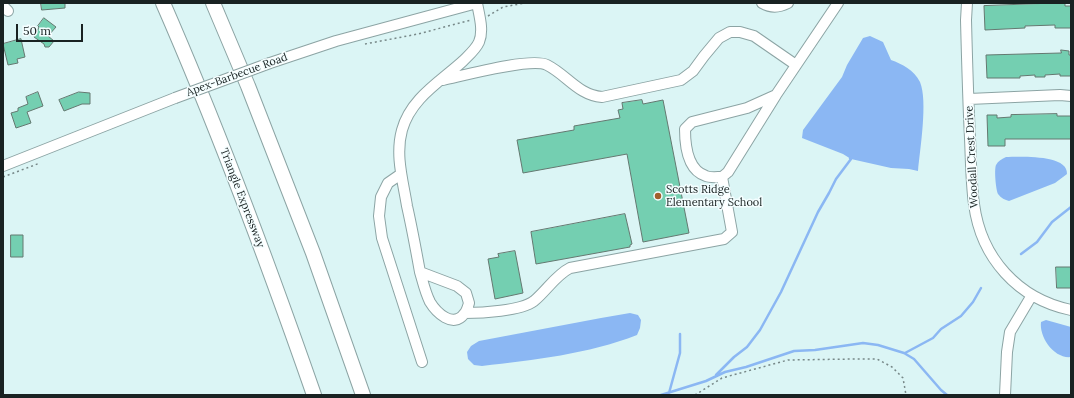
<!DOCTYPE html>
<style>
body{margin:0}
#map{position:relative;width:1074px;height:398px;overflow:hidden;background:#dbf5f5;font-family:Lora,serif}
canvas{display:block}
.frame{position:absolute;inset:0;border:4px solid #192222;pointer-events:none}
.scale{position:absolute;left:16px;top:24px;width:67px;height:18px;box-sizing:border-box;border:2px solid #192222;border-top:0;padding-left:5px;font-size:12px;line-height:14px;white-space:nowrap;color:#192222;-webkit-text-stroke:3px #f4feff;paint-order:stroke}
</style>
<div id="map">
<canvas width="1074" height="398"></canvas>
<div class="frame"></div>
<div class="scale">50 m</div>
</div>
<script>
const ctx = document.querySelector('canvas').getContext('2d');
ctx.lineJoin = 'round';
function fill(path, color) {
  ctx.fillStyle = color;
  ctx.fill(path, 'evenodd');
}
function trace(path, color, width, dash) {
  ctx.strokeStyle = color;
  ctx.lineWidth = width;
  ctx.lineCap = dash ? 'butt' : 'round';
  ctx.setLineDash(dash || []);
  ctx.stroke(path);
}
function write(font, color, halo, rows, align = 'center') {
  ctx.font = font + ' Lora,serif';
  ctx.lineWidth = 3;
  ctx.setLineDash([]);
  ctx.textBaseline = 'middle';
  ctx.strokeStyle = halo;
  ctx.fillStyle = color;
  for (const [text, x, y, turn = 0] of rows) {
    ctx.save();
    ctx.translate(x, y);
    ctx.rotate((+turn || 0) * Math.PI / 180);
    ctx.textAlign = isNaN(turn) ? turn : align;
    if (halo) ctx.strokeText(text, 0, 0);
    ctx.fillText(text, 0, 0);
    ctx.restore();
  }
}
const water = new Path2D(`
 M870 36 883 42 891 60C902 64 914 70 920 82 928 101 920 149 918 171L909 169 891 168 851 159 843 154 802 138 803 130 842 77 847 65 863 38Z
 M1006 157C1019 157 1068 154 1067 174L1055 183 1009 201C1005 200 1001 198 998 194 996 190 994 170 996 165 998 161 1002 159 1006 157Z
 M630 313 638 315 641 320 640 328 637 335C588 354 534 360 482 366L474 365 468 359 467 352 471 346 479 341 601 318Z
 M1046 320 1071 327V357C1054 359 1039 337 1041 322Z`);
const stream = new Path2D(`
 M1021 254 1037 242 1052 222 1071 207
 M905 353 933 338 941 329 961 316 973 302 981 288
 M716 375 734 357 747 347 760 330 781 292 818 212 829 193 836 179 851 159 850 158
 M669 393 680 353V334
 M661 395 706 381 725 372 746 367 794 351 815 350 863 343 878 345 904 353 914 359 941 390 947 395`);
const building = new Path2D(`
 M41 3H65V8L42 10Z
 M1065 3V6H1071V28H1055V25L1025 26V28L985 30 984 6Z
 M44 18 56 27 48 36 54 41 49 47H45L44 44 34 37 39 27 38 26Z
 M21 39 25 57 17 59 18 63 8 65 3 44Z
 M1061 50 1069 51V55H1071V76H1060V74L1045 75V77H1035V75L1020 76V78H987L986 55 1061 53Z
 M38 92 43 106 27 112 31 123 16 128 11 113 18 111V108L28 104 26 97Z
 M79 92 90 93V104H82L64 111 59 100Z
 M642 100 643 104 663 100 689 233 643 242 627 154 523 173 517 140 574 130V126L620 118 618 110 623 109 622 103Z
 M1057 114V116H1071V139H1005V146H988L987 115H997V118L1011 117V115Z
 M625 214 632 244 630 245V247L536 264 531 232Z
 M11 235H23V257H11Z
 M515 251 523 293 495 299 488 259 499 257 498 254Z
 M1056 267H1071V288H1057Z`);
const path = new Path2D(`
 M488 16 503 7 525 3
 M365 44 418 34 471 20
 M3 177 40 163
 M695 395 722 378 788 360 854 359H877L892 367 903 378 906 395`);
const minor = new Path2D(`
 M762 3C771 8 778 8 788 3
 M967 3 966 20C967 59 968 98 970 138 971 160 971 182 974 204 981 258 1018 299 1071 310
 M3 6 8 11
 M270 63 336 41 477 3C479 15 484 30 479 42 476 49 469 55 463 61 440 82 411 98 402 130 395 155 403 181 407 206 412 228 416 250 420 272 423 282 425 292 430 302 436 312 453 329 464 314 467 311 468 306 469 303L466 293 457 286 420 272
 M443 80C462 76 531 57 547 65 567 75 578 95 602 97L681 80 693 71 704 56 719 38 730 32H740L754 36 796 65
 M776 95 747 108 692 122 685 129C685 145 687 170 706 176 710 178 717 177 722 177L728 172 776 95 838 3
 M969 99 1060 95 1071 96
 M3 166 175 98
 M401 174 388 183 381 197 379 216 382 238 422 362
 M465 313C481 313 521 311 534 301 547 290 556 275 570 268L724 239 732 232 722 177
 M1005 395 1007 352 1010 332 1032 295`);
const highway = new Path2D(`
 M163 3C219 131 268 263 314 395
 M213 3 248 86 313 253 363 395`);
const minorBridge = new Path2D(`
 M175 98 270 63`);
const markers = [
 [658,196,4,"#a15f2c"]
];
const streetNames = [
 ["Apex-Barbecue Road",237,75,-20],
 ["Woodall Crest Drive",972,157,-93],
 ["Triangle Expressway",242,198,69]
];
const poiNames = [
 ["Scotts Ridge",666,190],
 ["Elementary School",666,203]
];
fill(water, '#8bb7f3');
trace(stream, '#8bb7f3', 2.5);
fill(building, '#74cfb1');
trace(building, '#647870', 1);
trace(minor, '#8ca4a4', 12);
trace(highway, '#8ca4a4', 16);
trace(path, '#788', 1.5, [2, 3]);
trace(minor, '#fff', 10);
trace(highway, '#fff', 14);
trace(minorBridge, '#8ca4a4', 12, []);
trace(minorBridge, '#fff', 10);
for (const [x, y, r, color] of markers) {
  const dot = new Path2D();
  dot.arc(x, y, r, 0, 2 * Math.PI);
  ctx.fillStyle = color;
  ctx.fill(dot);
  trace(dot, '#f4feff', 1.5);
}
write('11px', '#192222', '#f4feff', streetNames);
write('11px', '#192222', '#f4feff', poiNames, 'left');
</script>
